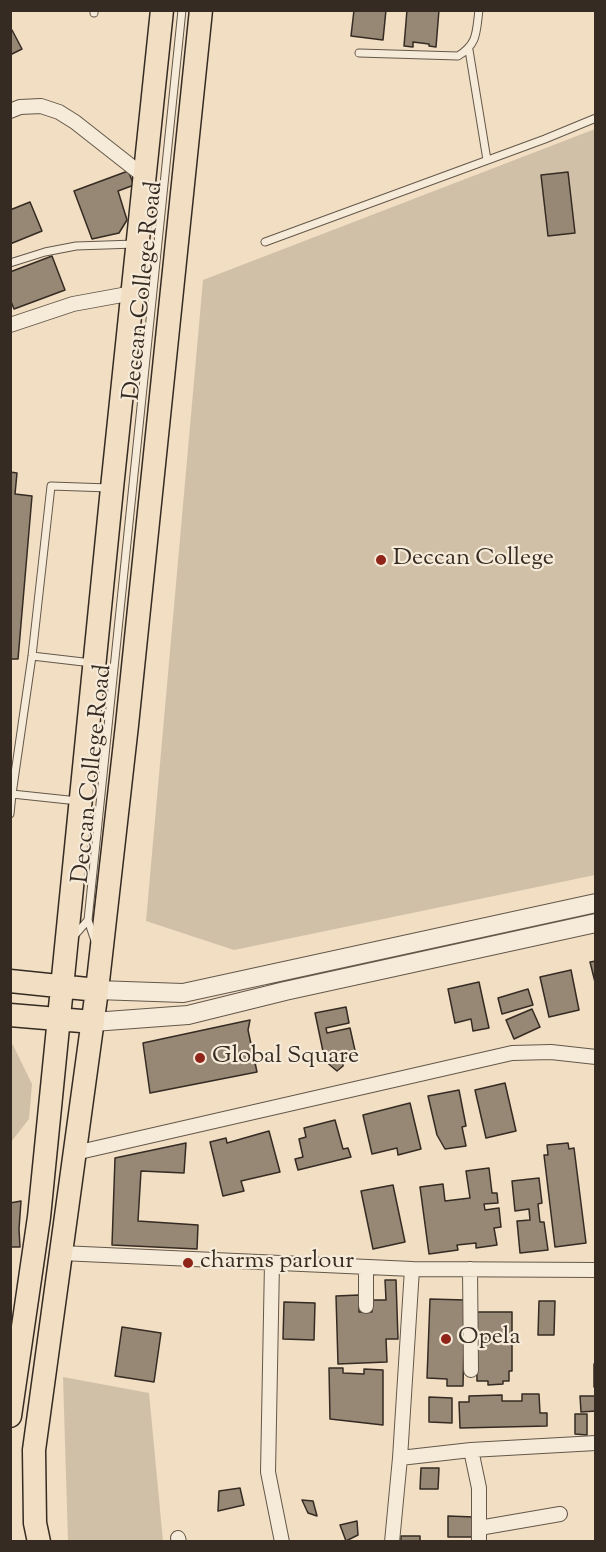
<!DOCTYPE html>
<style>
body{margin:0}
#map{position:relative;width:606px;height:1552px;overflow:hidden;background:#f1dec3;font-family:"Sorts Mill Goudy",serif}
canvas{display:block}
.frame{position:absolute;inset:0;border:12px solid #352b22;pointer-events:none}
</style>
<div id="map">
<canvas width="606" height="1552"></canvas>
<div class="frame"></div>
</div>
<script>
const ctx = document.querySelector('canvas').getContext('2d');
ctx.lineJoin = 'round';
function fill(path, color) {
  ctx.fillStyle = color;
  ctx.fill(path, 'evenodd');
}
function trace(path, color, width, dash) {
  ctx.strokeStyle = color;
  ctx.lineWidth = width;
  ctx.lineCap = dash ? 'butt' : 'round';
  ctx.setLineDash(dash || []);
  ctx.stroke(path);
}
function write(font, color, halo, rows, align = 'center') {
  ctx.font = font + ' "Sorts Mill Goudy",serif';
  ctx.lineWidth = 4.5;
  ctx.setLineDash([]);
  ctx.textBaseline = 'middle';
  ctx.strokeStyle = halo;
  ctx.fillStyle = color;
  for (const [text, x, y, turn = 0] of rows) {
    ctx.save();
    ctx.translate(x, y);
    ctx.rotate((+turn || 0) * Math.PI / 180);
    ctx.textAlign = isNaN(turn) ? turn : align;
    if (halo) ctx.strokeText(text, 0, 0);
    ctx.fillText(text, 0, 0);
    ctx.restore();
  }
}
const green = new Path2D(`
 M595 129V875L234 950 146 921 203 280Z
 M10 1044 13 1045 32 1084 29 1119 11 1142Z
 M63 1377 149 1393 163 1541H68Z`);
const building = new Path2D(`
 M354 10H386L383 40 351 36Z
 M407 10H439L436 47 429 46V44L413 42V47L404 46Z
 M12 30 22 49 10 55V31Z
 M128 171 134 185 118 191 127 220 119 233 92 239 74 191Z
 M568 172 575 233 548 236 541 175Z
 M30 202 42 231 10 244V210Z
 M52 256 65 290 14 309 10 299V272Z
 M10 472 17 473 15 494 32 496 18 659H10Z
 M596 961V986L590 962Z
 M571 970 579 1010 549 1017 540 977Z
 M479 982 489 1028 473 1031 471 1019 455 1023 448 989Z
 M528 989 533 1005 502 1014 498 998Z
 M346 1007 349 1023 326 1028 327 1033 350 1028 356 1055 343 1059V1066L337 1071 325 1061 315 1013Z
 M532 1009 540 1027 514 1039 506 1020Z
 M250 1020 248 1030 257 1072 150 1093 143 1043Z
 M505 1083 516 1131 486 1138 475 1090Z
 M459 1090 466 1126 462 1127 466 1146 445 1149 437 1135 428 1096Z
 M410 1103 421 1149 398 1155 397 1148 372 1154 363 1115Z
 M335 1120 343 1149 348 1148 351 1157 298 1170 295 1159 303 1157 299 1139 306 1137 304 1128Z
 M269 1131 280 1172 241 1181 244 1191 223 1196 210 1142 226 1138 227 1143Z
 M186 1143 184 1173 141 1171 138 1221 198 1225 197 1249 112 1245 115 1158Z
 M568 1143 569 1149 574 1148 586 1243 555 1247 544 1155H548L547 1145Z
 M489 1168 492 1193H497L498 1203 484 1204 485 1210 499 1208 501 1227 494 1228 497 1245 476 1248V1243L457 1245 458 1250 429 1254 420 1187 443 1184 445 1201 470 1198 466 1171Z
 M539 1178 542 1203 538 1204 540 1222H544L548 1250 520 1253 517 1221 530 1220 529 1209 515 1211 512 1181Z
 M393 1185 405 1242 373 1249 361 1191Z
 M21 1201 19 1229 20 1247H10V1203Z
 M385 1280H396L398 1339H386L387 1362 338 1364 336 1296 359 1295V1312H372L371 1300H386Z
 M430 1299 465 1300 463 1386H447V1379L427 1378Z
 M539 1301H555L554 1335H538Z
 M284 1302 315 1303 314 1340 283 1339Z
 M476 1312H512V1371H509V1381H503V1384L488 1385V1381H477Z
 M122 1327 161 1333 154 1382 115 1376Z
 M594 1364H596V1387H594Z
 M329 1368H343V1373L364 1374V1369L383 1370V1425L330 1419Z
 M522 1394H539L540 1413H547V1426L460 1428 459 1402H469V1396L502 1395V1401H522Z
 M580 1396H596V1411L581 1412Z
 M429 1397 452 1398V1423L429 1422Z
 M575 1414H587V1435L575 1434Z
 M421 1468H439L438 1489H420Z
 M240 1488 244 1505 218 1511 219 1491Z
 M302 1500 313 1501 317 1516 308 1513Z
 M448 1516 474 1517V1537H448Z
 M357 1521 358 1535 346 1541 340 1525Z
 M401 1536H420V1542H401Z`);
const service = new Path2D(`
 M94 13V10
 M469 50 487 160
 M359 53 458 56C478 44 476 32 479 10
 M265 242 545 139 596 118
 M10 263 45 252 76 246 135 244
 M32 656 92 663
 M10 794H12L32 656 51 486 109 488
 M10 814 12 794 78 801
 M74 936 88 920
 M95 941 88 920 182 10`);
const minor = new Path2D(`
 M10 111 20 107 41 106 59 112 75 122 145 177
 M10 325 73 304 133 293
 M75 1153 512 1053 551 1052 596 1057
 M61 1253 412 1269 596 1270
 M272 1263 268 1472 282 1542
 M470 1269 471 1370
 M366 1306V1267
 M471 1450 479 1488V1542
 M400 1458 471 1450 596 1443
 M479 1528 560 1514
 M178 1538 179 1542
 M392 1542 400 1458 412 1269`);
const tertiary = new Path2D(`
 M97 990 183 993 596 903
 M93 1022 188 1015 285 991 596 923`);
const primary = new Path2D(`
 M10 981 97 990
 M10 1015 93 1022
 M10 1416 39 1217 112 488 162 10
 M39 1542 35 1523 34 1450 97 990 127 725 201 10`);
const markers = [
 [381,560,6,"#8f2418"],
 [200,1058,6,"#8f2418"],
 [188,1263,6,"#8f2418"],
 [446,1339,6,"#8f2418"]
];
const streetNames = [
 ["Deccan College Road",145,291,-84],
 ["Deccan College Road",94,774,-84]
];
const poiNames = [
 ["Deccan College",393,560],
 ["Global Square",212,1058],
 ["charms parlour",200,1263],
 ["Opela",458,1339]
];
fill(green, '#d1c0a8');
fill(building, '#978876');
trace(building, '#352b22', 1.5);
trace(service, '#64584a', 9);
trace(minor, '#64584a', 16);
trace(tertiary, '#64584a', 20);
trace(primary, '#352b22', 25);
trace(service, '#f6ead8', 7);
trace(minor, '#f6ead8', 14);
trace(tertiary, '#f6ead8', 18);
trace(primary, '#f1dec3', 22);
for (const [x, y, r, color] of markers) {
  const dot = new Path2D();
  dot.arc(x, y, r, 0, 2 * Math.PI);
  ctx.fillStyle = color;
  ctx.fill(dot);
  trace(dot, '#f6ead8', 2);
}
write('24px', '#352b22', '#f6ead8', streetNames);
write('24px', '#352b22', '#f6ead8', poiNames, 'left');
</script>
